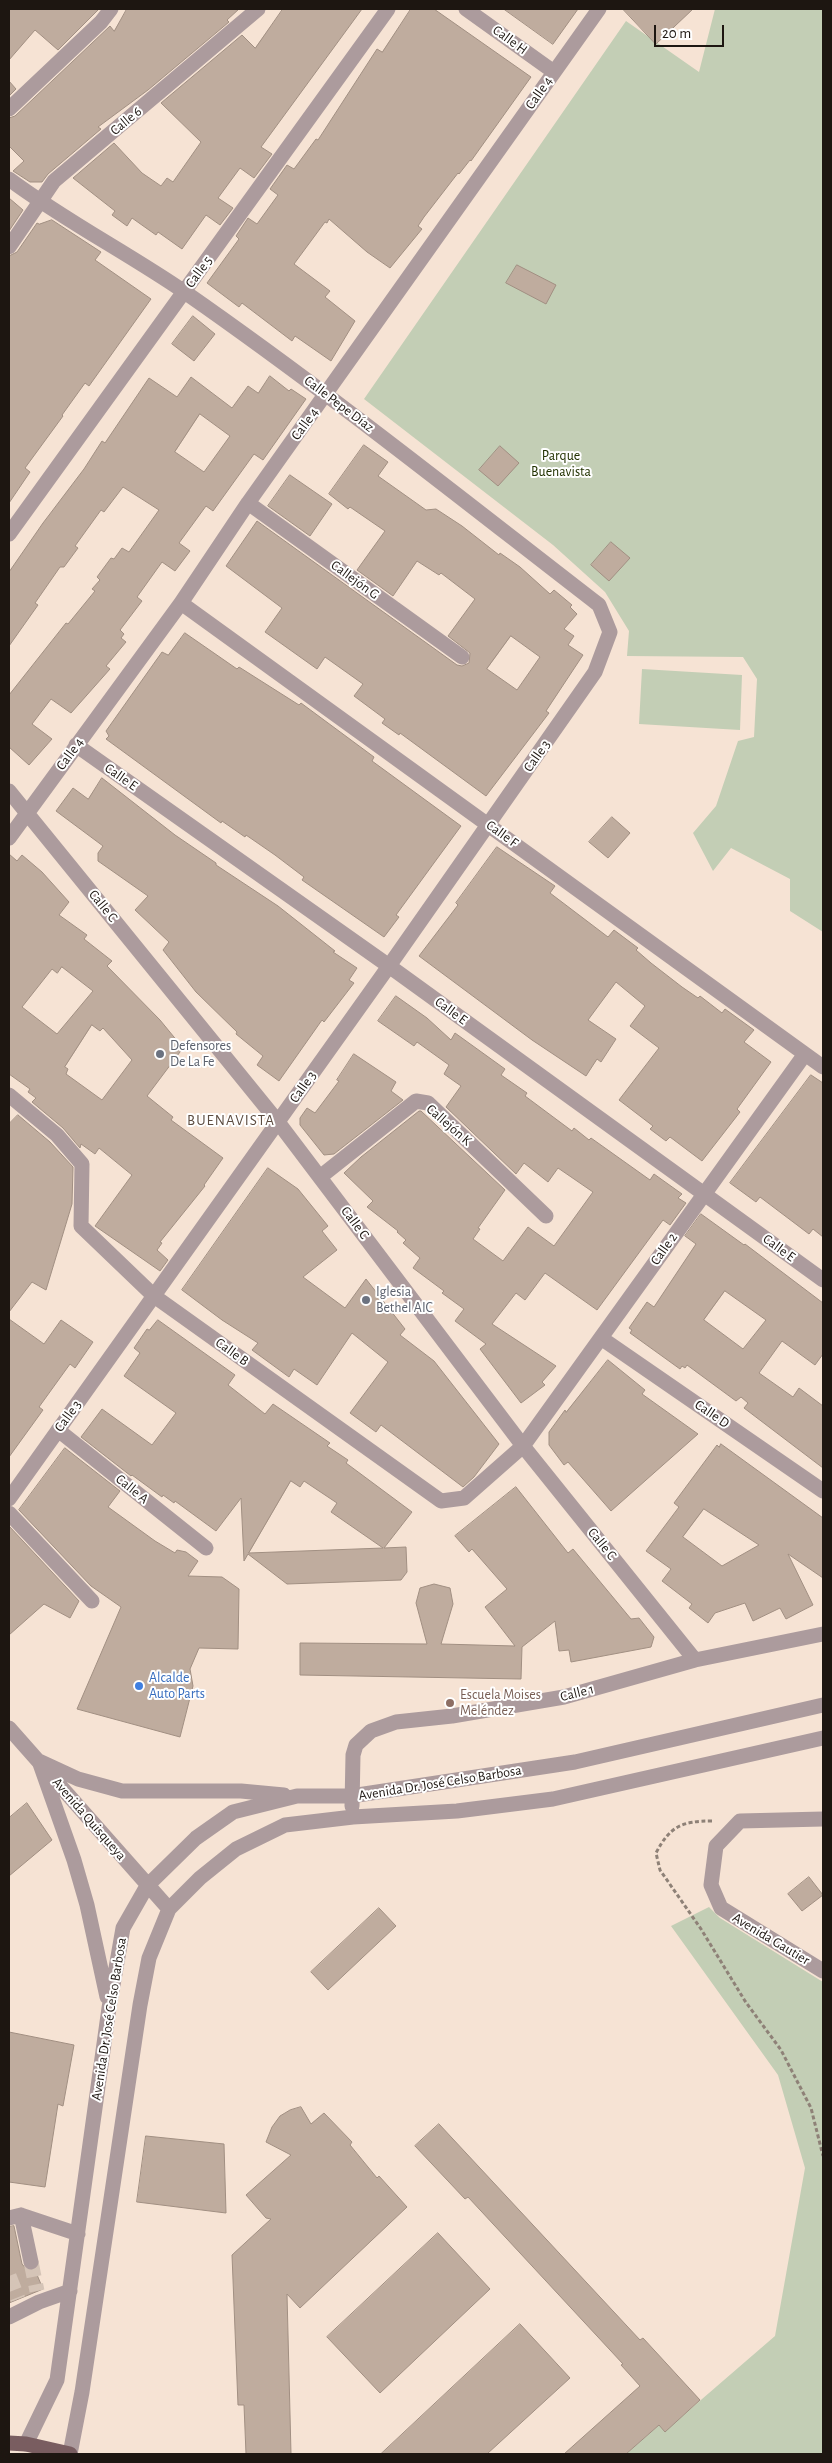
<!DOCTYPE html>
<meta charset="utf-8">
<style>
body{margin:0}
#map{position:relative;width:832px;height:2463px;overflow:hidden;background:#f6e3d4;font-family:"Alegreya Sans",sans-serif}
canvas{display:block}
.frame{position:absolute;inset:0;border:10px solid #1d1611;pointer-events:none}
.scale{position:absolute;left:654px;top:25px;width:70px;height:22px;box-sizing:border-box;border:2px solid #1d1611;border-top:0;padding-left:6px;font-size:15px;line-height:18px;white-space:nowrap;color:#1d1611;-webkit-text-stroke:4px #fff;paint-order:stroke}
</style>
<div id="map">
<canvas width="832" height="2463"></canvas>
<div class="frame"></div>
<div class="scale">20 m</div>
</div>
<script>
const ctx = document.querySelector('canvas').getContext('2d');
ctx.lineJoin = 'round';
function fill(path, color) {
  ctx.fillStyle = color;
  ctx.fill(path, 'evenodd');
}
function trace(path, color, width, dash) {
  ctx.strokeStyle = color;
  ctx.lineWidth = width;
  ctx.lineCap = dash ? 'butt' : 'round';
  ctx.setLineDash(dash || []);
  ctx.stroke(path);
}
function write(font, color, halo, rows, align = 'center') {
  ctx.font = font + ' "Alegreya Sans",sans-serif';
  ctx.lineWidth = 4;
  ctx.setLineDash([]);
  ctx.textBaseline = 'middle';
  ctx.strokeStyle = halo;
  ctx.fillStyle = color;
  for (const [text, x, y, turn = 0] of rows) {
    ctx.save();
    ctx.translate(x, y);
    ctx.rotate((+turn || 0) * Math.PI / 180);
    ctx.textAlign = isNaN(turn) ? turn : align;
    if (halo) ctx.strokeText(text, 0, 0);
    ctx.fillText(text, 0, 0);
    ctx.restore();
  }
}
const green = new Path2D(`
 M715 9H823V932L790 911V879L731 848 713 871 693 833 716 806 738 741 754 737 757 679 743 657 627 656 629 631 605 592 553 545 364 399 626 21 699 72Z
 M642 669 742 675 740 730 639 724Z
 M709 1907 720 1918 823 1982V2454H626L659 2425 665 2431 775 2336 805 2168 778 2075 671 1926Z`);
const building = new Path2D(`
 M9 9H97L98 10 58 50 35 30 9 60Z
 M127 9H239L227 20 229 22 148 90 98 127 101 129 48 174 42 182H30L13 171 24 161 9 146V118L15 116 110 26 114 31Z
 M283 9H362L261 147 272 154 254 178 240 168 218 198 233 208 220 225 206 215 182 249 158 232 156 235 132 218 127 226 112 215 115 211 73 178 114 143 142 173 161 186 167 178 173 182 201 142 161 103 242 35 255 48Z
 M411 9H434L531 77 471 161 470 160 459 174 458 173 424 217 418 226 422 229 390 268 367 252 329 219 327 223 325 222 294 264 330 291 325 297 355 321 331 361 295 336 292 341 242 303 239 307 207 283 239 239 236 236 248 218 257 224 278 195 270 189 287 165 294 169 316 139 318 140 377 49 382 52Z
 M504 9H578L553 44Z
 M623 9H693L656 44Z
 M9 81 16 89 9 96Z
 M9 198 23 210 9 231Z
 M52 220 101 252 95 260 151 299 89 386 85 383 62 415 63 416 25 468 30 472 9 503V256L17 252 37 223 39 224Z
 M517 265 556 285 546 304 506 283Z
 M193 316 215 334 194 361 172 344Z
 M270 376 289 391 291 389 306 399 263 460 254 454 213 511 206 506 179 543 190 551 175 571 162 562 137 597 142 601 120 630 124 634 121 638 126 642 106 666 110 669 71 713 51 699 32 724 52 739 29 765 9 747V695L66 623 68 624 95 591 92 589 100 580 97 577 111 558 114 559 122 548 129 552 159 510 123 487 104 512 101 510 75 546 78 548 64 567H60L35 603 38 605 9 646V572L43 523 84 469 102 441 105 443 149 378 177 397 191 377 232 408 248 386 258 393ZM200 414 230 436 204 472 175 452Z
 M364 445 388 462 378 476 426 510 436 509 462 526 499 555 500 553 520 567 550 594 554 590 572 605 570 607 577 614 564 629 574 636 568 645 583 655 546 711 549 713 486 796 400 733 399 735 382 723 385 719 354 696 363 684 325 657 317 669 265 632 282 608 226 566 257 521 457 665 462 666 469 663 470 653 448 636 475 599 441 573 439 575 417 561 393 596 357 570 385 531 350 507 348 509 329 494ZM511 636 540 657 517 690 487 669Z
 M500 446 519 463 498 486 479 470Z
 M290 475 332 504 310 536 268 506Z
 M611 542 630 558 609 581 591 565Z
 M185 633 237 669 239 667 299 705 301 703 374 757 372 761 461 826 396 915 399 917 384 937 302 880 304 877 275 855 246 835 245 837 222 821 221 823 106 739 109 736 106 731 162 652 168 655Z
 M102 778 175 835 216 863V865L278 906 335 951 333 952 357 968 349 980 354 983 324 1022 322 1020 279 1081 257 1065 263 1056 236 1034 237 1032 196 992 163 950 169 942 135 910 148 896 98 861V853L103 846 56 811 73 788 88 799Z
 M612 817 630 833 608 858 589 842Z
 M497 847 555 886 550 893 608 937 614 930 638 948 636 950 651 963 682 987 698 998 700 996 722 1013 725 1009 754 1030 744 1042 771 1062 737 1109 740 1112 702 1161 670 1137 666 1141 650 1129 653 1126 619 1100 659 1048 630 1026 645 1006 616 982 588 1020 616 1039 601 1062 597 1059 586 1076 532 1040 419 956 458 905 456 903Z
 M9 854 17 861 22 855 42 872 69 902 59 915 87 935 84 939 112 961 107 966 160 1020 183 1048 147 1096 173 1117 171 1120 223 1158 204 1185 205 1186 160 1242 162 1243 157 1250 168 1260 160 1271 95 1226 132 1175 99 1148 95 1154 81 1144 80 1148 63 1128 32 1102 36 1098 28 1092 30 1089 9 1074ZM62 967 93 991 57 1034 22 1007 52 969 57 973ZM92 1025 100 1031 103 1028 132 1060 102 1100 66 1074 68 1069 65 1067Z
 M396 996 427 1018 451 1040 455 1033 505 1069 501 1075 527 1093 525 1096 572 1131 574 1128 589 1140 591 1138 650 1180 654 1174 682 1194 678 1198 686 1203 670 1225 663 1220 597 1310 545 1273 525 1300 516 1293 492 1324 556 1366 542 1382 545 1385 521 1403 480 1349 486 1344 455 1321 464 1309 442 1293 444 1291 413 1268 420 1258 403 1243 406 1240 397 1232 398 1231 367 1207 373 1201 344 1173 361 1157 419 1111H421L505 1190 478 1228 480 1229 473 1239 503 1261 528 1227 554 1246 593 1192 558 1168 548 1182 524 1163 516 1174 446 1107 461 1086 444 1074 449 1065 417 1042 414 1046 378 1021Z
 M354 1054 396 1082 391 1091 403 1100 334 1154 324 1155 300 1125V1118L307 1108 315 1113 339 1081 337 1080Z
 M811 1075 823 1083V1237L813 1229 809 1234 760 1197 756 1202 730 1183Z
 M18 1115 50 1142 73 1167 72 1204 46 1290 32 1282 9 1312V1124Z
 M268 1168 298 1189 328 1226 322 1231 337 1250 303 1277 345 1308 366 1279 405 1329 400 1335 434 1361 499 1444 474 1477 463 1487 381 1425 376 1432 350 1413 388 1362 352 1333 317 1385 294 1369 289 1377 252 1350 258 1343 222 1320 182 1290Z
 M701 1214 744 1245 745 1244 823 1303V1354L815 1365 782 1341 759 1373 793 1397 799 1388 823 1406V1468L744 1408 748 1403 741 1397 736 1401 687 1365 685 1368 682 1366 680 1369 630 1333 632 1330 629 1328 647 1302 654 1307 696 1244 685 1236ZM725 1291 766 1320 743 1349 704 1320Z
 M9 1319 44 1344 61 1320 93 1342 75 1368 70 1364 39 1407 43 1410 9 1457Z
 M158 1320 235 1375 228 1385 265 1414 273 1404 330 1443 327 1446 348 1460 346 1463 412 1512 384 1548 406 1547 407 1572 401 1580 287 1584 248 1554 244 1561 241 1498 216 1531 175 1501 174 1503 163 1495 162 1497 132 1475 131 1476 81 1437 102 1409 152 1445 176 1413 124 1376 140 1353 134 1348 147 1329 149 1330ZM291 1481 300 1487 304 1481 337 1503 331 1512 383 1548 249 1553Z
 M608 1360 645 1390 642 1394 698 1434 611 1511 568 1462 564 1465 549 1445V1432L565 1410 566 1412Z
 M721 1444 823 1518V1578L788 1554 813 1605 786 1619 780 1608 753 1621 745 1603 715 1613 708 1623 689 1608 692 1604 662 1581 671 1569 646 1551 679 1507 674 1503 717 1445 719 1447ZM704 1509 759 1545 722 1566 683 1537Z
 M65 1448 120 1491 108 1507 155 1541 175 1553 177 1550 186 1552 198 1561 188 1576 222 1577 239 1589 238 1649 199 1648 190 1669 193 1686 180 1737 77 1709 121 1607 91 1586 19 1510Z
 M516 1487 568 1553 573 1549 631 1619 639 1618 654 1637 651 1647 571 1662 569 1650 559 1651 555 1621 522 1647 521 1679 300 1675V1643L427 1644 416 1603 420 1588 434 1584 450 1588 453 1604 441 1644 515 1646 485 1607 507 1589 472 1549 469 1552 455 1536Z
 M9 1526 79 1601 70 1618 44 1604 9 1635Z
 M27 1803 52 1840 9 1876V1818Z
 M809 1877 823 1895 802 1911 788 1894Z
 M379 1908 396 1926 328 1990 311 1972Z
 M9 2032 74 2045 63 2106 58 2104 45 2187 9 2182Z
 M301 2107 311 2124 324 2113 352 2142 350 2145 377 2178 379 2176 407 2207 300 2308 287 2294 291 2454H246L244 2405H238L232 2255 271 2219 266 2218 246 2195 291 2155 266 2142 272 2127 280 2116 290 2110Z
 M439 2124 640 2340 643 2338 700 2400 665 2432 659 2425 626 2454H564L640 2386 621 2365 623 2364 468 2197 465 2199 415 2146Z
 M146 2136 224 2144 226 2213 137 2202Z
 M14 2226 22 2264 28 2271 35 2270 43 2289 9 2303V2227Z
 M438 2233 490 2289 380 2393 327 2337Z
 M520 2324 570 2378 487 2454H381Z`);
const minorTunnel = new Path2D(`
 M31 2262 37 2291
 M9 2276 18 2299`);
const path = new Path2D(`
 M712 1821C682 1821 670 1826 656 1853L660 1870 701 1929 745 2001 781 2050 811 2108 823 2156`);
const minor = new Path2D(`
 M466 9 554 72
 M9 109 101 22 111 9
 M9 179C65 221 128 253 186 293 328 392 463 500 599 605L610 632 595 672 389 966 9 1499
 M9 247 54 181 258 9
 M248 503 462 657
 M9 534 388 9
 M181 603 823 1067
 M76 745 389 966 823 1280
 M9 791 278 1122 523 1446 695 1660
 M9 838 181 603 248 503 599 9
 M9 1095 57 1135 82 1164 81 1226 154 1296 441 1501 464 1498 523 1446 805 1054
 M320 1177 416 1101 428 1103 546 1216
 M601 1338 823 1491
 M58 1430 206 1548
 M9 1513 92 1601
 M9 1728 169 1909
 M39 1761 78 1779 122 1791H241L284 1795
 M39 1761 74 1860 87 1905 107 1997
 M352 1806 353 1755 356 1745 371 1731 396 1722 452 1716 564 1697 695 1660 823 1634
 M823 1819 740 1821 716 1846 711 1885 721 1908 823 1971
 M21 2215 31 2262
 M9 2218 21 2215 78 2234
 M9 2317 39 2302 70 2291
 M26 2444 57 2380 109 2008 123 1928 147 1886 196 1838 233 1812 297 1796H351L575 1762 823 1705
 M70 2454 82 2392 140 2005 149 1958 169 1909 200 1878 236 1849 285 1825 353 1817 457 1811 553 1799 823 1738`);
const major = new Path2D(`
 M9 2443 26 2444 70 2454`);
const markers = [
 [160,1054,5,"#6b7280"],
 [366,1300,5,"#6b7280"],
 [139,1686,5,"#3f7fe0"],
 [450,1703,5,"#8d6e63"]
];
const streetNames = [
 ["Calle H",510,40,36],
 ["Calle 4",539,93,-55],
 ["Calle 6",126,121,-40],
 ["Calle 5",199,272,-54],
 ["Calle Pepe Díaz",339,404,37],
 ["Calle 4",305,424,-54],
 ["Callejón G",355,580,36],
 ["Calle 4",70,754,-54],
 ["Calle 3",537,756,-55],
 ["Calle E",121,777,35],
 ["Calle F",502,834,36],
 ["Calle C",103,906,51],
 ["Calle E",451,1011,36],
 ["Calle 3",303,1087,-55],
 ["Callejón K",449,1125,41],
 ["Calle C",355,1223,53],
 ["Calle E",779,1248,36],
 ["Calle 2",664,1249,-55],
 ["Calle B",232,1352,36],
 ["Calle D",712,1414,34],
 ["Calle 3",68,1416,-54],
 ["Calle A",132,1489,39],
 ["Calle C",602,1544,51],
 ["Calle 1",577,1693,-14],
 ["Avenida Dr. José Celso Barbosa",440,1783,-9],
 ["Avenida Quisqueya",89,1819,49],
 ["Avenida Gautier",771,1939,31],
 ["Avenida Dr. José Celso Barbosa",109,2019,-81]
];
const parkNames = [
 ["Parque",561,456],
 ["Buenavista",561,472]
];
const worshipNames = [
 ["Defensores",170,1046],
 ["De La Fe",170,1062],
 ["Iglesia",376,1292],
 ["Bethel AIC",376,1308]
];
const shopNames = [
 ["Alcalde",149,1678],
 ["Auto Parts",149,1694]
];
const educationNames = [
 ["Escuela Moises",460,1695],
 ["Meléndez",460,1711]
];
const neighbourhoodNames = [
 ["BUENAVISTA",231,1120]
];
fill(green, '#c3ceb5');
fill(building, '#bfac9e');
trace(building, '#a18f82', 1);
trace(minorTunnel, '#d5c4b7', 15, [15, 8]);
trace(path, '#8e8177', 3, [4, 2.5]);
trace(minor, '#ac9b9d', 15);
trace(major, '#795d60', 15);
for (const [x, y, r, color] of markers) {
  const dot = new Path2D();
  dot.arc(x, y, r, 0, 2 * Math.PI);
  ctx.fillStyle = color;
  ctx.fill(dot);
  trace(dot, '#fff', 2);
}
write('14px', '#1d1611', '#fff', streetNames);
write('14px', '#223201', '#fff', parkNames);
write('14px', '#5b616d', '#fff', worshipNames, 'left');
write('14px', '#366cbe', '#fff', shopNames, 'left');
write('14px', '#785e54', '#fff', educationNames, 'left');
ctx.letterSpacing = '1px';
write('15px', '#5c4c40', '#fff', neighbourhoodNames);
ctx.letterSpacing = '0px';
</script>
